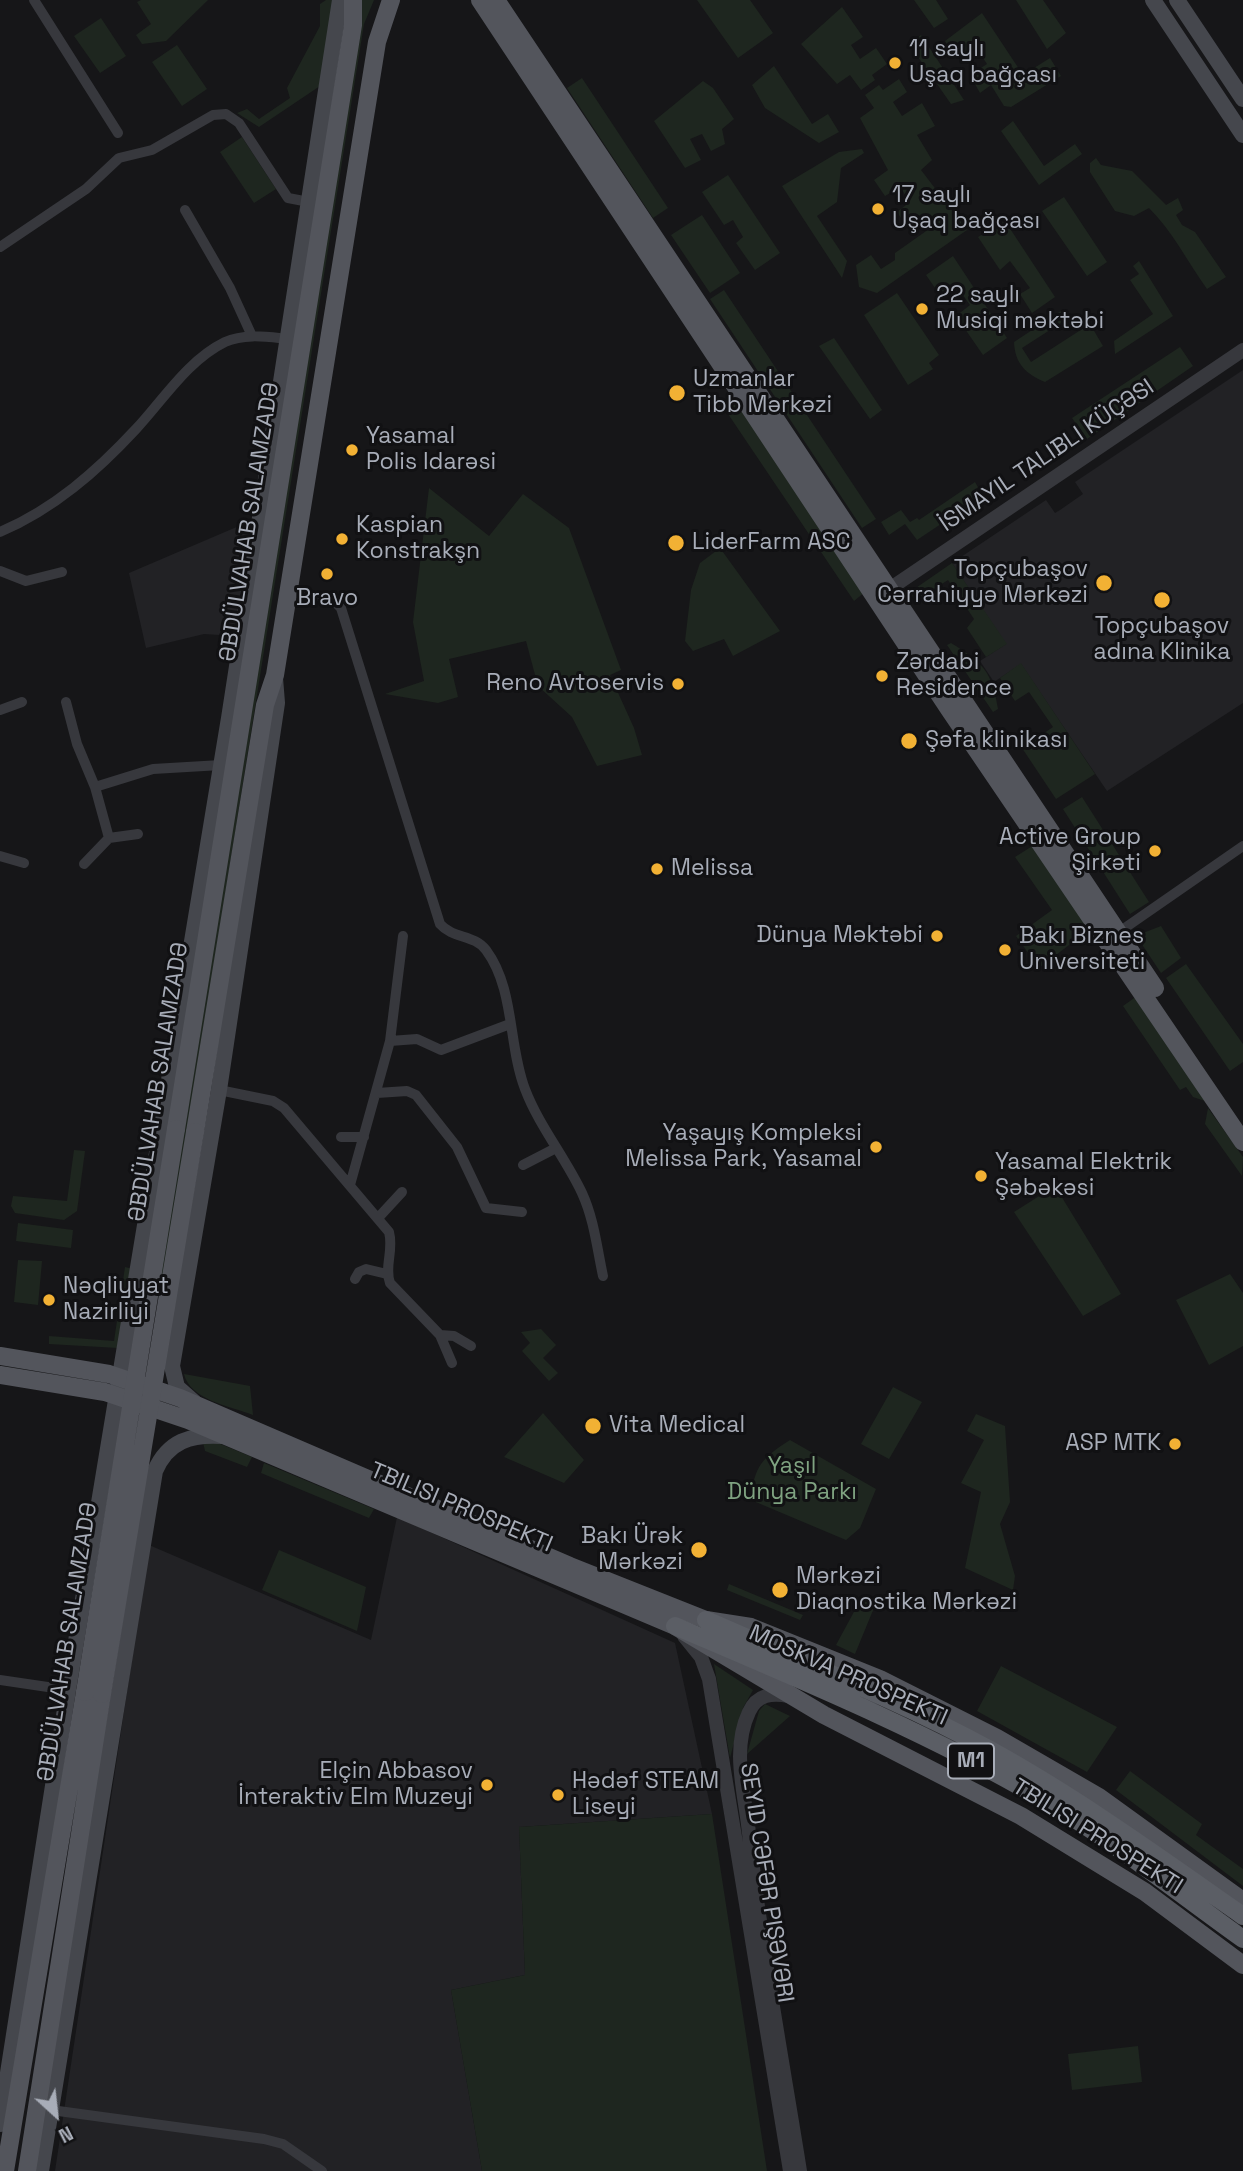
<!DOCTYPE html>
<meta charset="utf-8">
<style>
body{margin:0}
#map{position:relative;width:1243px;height:2171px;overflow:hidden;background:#161618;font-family:"Space Grotesk",sans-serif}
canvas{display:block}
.north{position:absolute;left:21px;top:2080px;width:70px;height:70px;-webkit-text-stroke:5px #111113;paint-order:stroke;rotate:153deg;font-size:19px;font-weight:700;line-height:28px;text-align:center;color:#a8adb8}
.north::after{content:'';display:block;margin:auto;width:24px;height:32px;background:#a8adb8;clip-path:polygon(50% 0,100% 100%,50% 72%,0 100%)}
</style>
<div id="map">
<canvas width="1243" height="2171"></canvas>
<div class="north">N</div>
</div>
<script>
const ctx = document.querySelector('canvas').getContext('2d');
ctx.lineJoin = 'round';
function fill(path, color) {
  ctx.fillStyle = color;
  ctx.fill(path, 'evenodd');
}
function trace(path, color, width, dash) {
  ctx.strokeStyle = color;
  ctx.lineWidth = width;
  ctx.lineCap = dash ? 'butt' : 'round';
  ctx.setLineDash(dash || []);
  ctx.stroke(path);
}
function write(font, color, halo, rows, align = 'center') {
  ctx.font = font + ' "Space Grotesk",sans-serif';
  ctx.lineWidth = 6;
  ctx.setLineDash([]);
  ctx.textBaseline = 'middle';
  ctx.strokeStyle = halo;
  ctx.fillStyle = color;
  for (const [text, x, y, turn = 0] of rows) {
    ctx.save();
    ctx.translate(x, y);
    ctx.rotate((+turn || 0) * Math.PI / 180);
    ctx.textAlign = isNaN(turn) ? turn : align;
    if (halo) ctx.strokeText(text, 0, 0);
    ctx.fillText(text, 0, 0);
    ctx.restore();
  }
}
const built = new Path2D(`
 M1243 370V703L1107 791 1021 664 994 682 980 661 1006 644 952 563 1046 500 1055 513 1060 510 1083 494 1075 482Z
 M253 520 235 636 204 634 146 648 129 573Z
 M397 1517 675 1643 712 1814 519 1827 525 1975 451 1990 482 2171H55L149 1545 371 1640Z`);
const green = new Path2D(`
 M141 0H208L166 41 142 44 136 35 151 24 137 2Z
 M326 0H336L320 86 259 127 237 113 247 109 259 119 290 98 287 88 320 26V4Z
 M361 0H374L364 24 161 1297 157 1296Z
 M697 0H750L773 33 738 58Z
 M914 0H936L948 19 934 28Z
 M1016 0H1043L1066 33 1047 49Z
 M842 7 863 37 851 45 860 59 876 48 887 64 872 75 875 80 861 90 850 75 837 84 801 44Z
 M982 13 1023 75 1050 58 1061 76 1011 107 1004 106 991 85 980 93 970 75 987 64 975 46 955 59 945 41Z
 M101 18 126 56 100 73 74 36Z
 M921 35 964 100 951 104 909 44Z
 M177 45 207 89 182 106 152 62Z
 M774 66 812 124 828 114 839 132 819 143 765 108 752 85Z
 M582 78 668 208 653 218 567 88Z
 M899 79 907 92 893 102 902 116 922 103 935 126 917 135 932 160 921 170 967 230 877 293 859 287 856 265 871 255 881 269 895 260V253L929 229 919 215 905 224 897 212 910 202 900 187 885 196 874 180 888 170 860 118 874 108 865 95 879 85 883 90Z
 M703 81 713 88 734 119 722 129 725 144 711 151 702 134 690 139 701 160 685 168 654 121Z
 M1013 121 1044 166 1075 144 1082 154 1039 185 1001 131Z
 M242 137 276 189 254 203 220 152Z
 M862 149 864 153 841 168 837 202 817 216 847 261 842 278 782 186 839 152Z
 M1096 158 1101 165 1132 171 1166 205 1178 198 1183 210 1176 215 1182 225 1195 232 1226 277 1207 289C1187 261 1173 232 1149 208L1134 216 1115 211 1090 172V163Z
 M728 175 780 253 755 270 736 243 743 237 733 220 724 225 702 192Z
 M1064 197 1107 262 1087 276 1042 211Z
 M702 215 740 273 710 293 671 235Z
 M1005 221 1055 297 1032 313 1020 294 1030 288 1010 261 1000 270 978 237Z
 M953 256 1007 338 983 355 956 316 970 305 957 287 942 298 926 275Z
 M1139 261 1173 316 1115 354 1114 341 1153 314 1130 280 1139 274 1133 266Z
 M724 290 876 519 862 528 710 299Z
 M897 293 939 355 929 363 933 369 908 385 864 315Z
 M1061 311 1067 319 1022 348 1031 362 1090 324 1103 346 1045 382C1026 374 1015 364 1014 342Z
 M834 338 882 410 870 419 819 346Z
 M1180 347 1193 366 1087 439 1072 418Z
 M735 396 865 592 854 601 722 405Z
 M975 482 983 496 917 540 905 524 889 535 881 522 901 510 910 522 917 518 919 520Z
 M429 488 489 536 523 494 569 528 621 670 610 675 634 728 642 755 597 766 572 717 538 686 526 641 449 659 458 697 438 703 385 694 424 681 413 622Z
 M720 548 780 631 733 656 724 639 693 651 685 641 691 590 700 563Z
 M952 563 1007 644 986 657 967 628 974 619 948 580 915 601 910 592Z
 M951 643C983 663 992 671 998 709L993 712 947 645Z
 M1021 663 1095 774 1056 799 1022 748 1053 727 1029 692 1015 701 1000 678Z
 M1082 797 1149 902 1130 914 1063 809Z
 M1034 845 1090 929 1039 968 1016 936 1052 910 1015 857Z
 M1161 926 1181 958 1161 973 1143 946V933Z
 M1186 964 1243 1044V1062L1230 1071 1166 978Z
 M1137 996 1205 1101 1193 1097 1186 1087 1180 1090 1123 1006Z
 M1208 1108 1243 1157 1242 1176 1205 1124Z
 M74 1150 85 1151 77 1211 64 1220 15 1213 11 1206 13 1196 67 1201Z
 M1055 1186 1121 1294 1083 1316 1014 1212Z
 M18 1223 73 1230 71 1248 16 1241Z
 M18 1260 42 1261 38 1305 14 1302Z
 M125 1267 133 1269 118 1348 49 1344V1336L114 1341Z
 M1230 1274 1243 1293V1346L1209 1365 1176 1300Z
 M541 1329 556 1345 543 1358 558 1373 549 1381 522 1351 530 1343 521 1332Z
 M184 1374 250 1386 253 1415C230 1406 190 1400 184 1374Z
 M893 1387 922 1402 889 1459 861 1444Z
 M543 1413 584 1460 564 1483 504 1457Z
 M976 1414 1005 1426 1010 1502 1000 1524 1015 1576 1013 1590 965 1568 981 1492 961 1483 984 1440 967 1431Z
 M790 1440 876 1489 860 1528 846 1540 751 1500C754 1466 762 1458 790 1440Z
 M203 1442 218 1443 252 1457 247 1467 205 1451Z
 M264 1463 374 1509 369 1518 261 1473Z
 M279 1550 366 1587 357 1631 262 1590Z
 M729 1584 803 1615 800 1620 727 1590Z
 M862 1597 876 1603 855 1654 836 1645Z
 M714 1664 753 1690 743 1708 730 1758Z
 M1001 1666 1117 1727 1087 1772 977 1711Z
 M765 1704 790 1716 747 1754 759 1711Z
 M1130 1771 1202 1824 1196 1835 1243 1869V1886L1116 1790Z
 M712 1814 767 2171H482L451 1990 525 1975 519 1827Z
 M1138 2046 1142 2082 1072 2090 1068 2054Z`);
const minor = new Path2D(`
 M34 0 118 133
 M185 210 230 288 252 336
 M0 247 86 189 119 158 152 150 213 115 226 114 239 123 288 198 309 202
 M0 532C54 509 97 471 136 429 163 400 188 360 225 342 245 333 268 337 288 339
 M0 571 26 581 62 572
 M289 592 331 598 341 608 440 924C453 939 474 934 486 950 515 989 508 1045 525 1089 539 1126 565 1157 582 1193 594 1219 597 1248 603 1276
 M66 702 77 744 95 787
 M0 710 22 702
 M138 834 109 838 95 787 153 769 221 765
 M0 856 24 863
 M84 864 109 838
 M1119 932 1243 846
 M390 1041 417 1039 441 1050 510 1024
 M219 1090 273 1101 284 1108 389 1232C394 1250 384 1267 390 1283L440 1335
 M377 1093 407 1091 416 1095 457 1147 486 1208 522 1212
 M341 1137H364
 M523 1165 556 1148
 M350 1185 390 1041 403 936
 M378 1218 402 1192
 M355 1279 359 1272 366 1269 387 1274
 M452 1363 440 1335 454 1336 471 1346
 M0 1680 68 1690
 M51 2110 264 2139 283 2144 322 2171`);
const tertiary = new Path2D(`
 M882 594 1243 350
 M684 1636 701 1657 709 1679 790 2171
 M789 1696C772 1693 757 1694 749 1712 731 1750 745 1793 749 1833 761 1946 782 2058 800 2171`);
const secondary = new Path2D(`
 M1153 0 1243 135
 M1177 0 1243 99
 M194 1402 177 1387 172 1366 219 1090 277 703 275 678
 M0 2124 68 1690 229 718 340 0
 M41 2171 155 1471C168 1441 191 1434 222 1436`);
const primary = new Path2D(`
 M480 0 949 709 1243 1142
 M496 0 1155 988
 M176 1129 353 25V0
 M195 1132 265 705 275 675 377 42 391 0
 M0 1356 109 1374 180 1398 570 1566 706 1620 751 1627 880 1679 997 1738 1099 1797 1243 1901
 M0 1375 105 1392 188 1420 675 1626 824 1715 1021 1816 1145 1892 1243 1965
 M5 2171 85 1692
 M27 2171 102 1694`);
const trunk = new Path2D(`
 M706 1620C801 1662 899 1700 990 1750 1079 1799 1160 1858 1243 1916
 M675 1626C799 1679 925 1731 1042 1799 1113 1840 1177 1892 1243 1939`);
const primaryBridge = new Path2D(`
 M85 1692 176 1129
 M102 1694 195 1132`);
const markers = [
 [895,63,7,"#f2b134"],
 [878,209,7,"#f2b134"],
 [922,309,7,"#f2b134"],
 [677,393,9,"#f2b134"],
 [352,450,7,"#f2b134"],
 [342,539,7,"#f2b134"],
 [676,543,9,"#f2b134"],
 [327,574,7,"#f2b134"],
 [1104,583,9,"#f2b134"],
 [1162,600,9,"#f2b134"],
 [882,676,7,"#f2b134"],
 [678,684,7,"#f2b134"],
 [909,741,9,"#f2b134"],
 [1155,851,7,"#f2b134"],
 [657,869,7,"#f2b134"],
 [937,936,7,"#f2b134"],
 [1005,950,7,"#f2b134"],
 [876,1147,7,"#f2b134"],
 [981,1176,7,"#f2b134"],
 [49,1300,7,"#f2b134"],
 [593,1426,9,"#f2b134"],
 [1175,1444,7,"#f2b134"],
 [699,1550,9,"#f2b134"],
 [780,1590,9,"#f2b134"],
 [487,1785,7,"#f2b134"],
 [558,1795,7,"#f2b134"]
];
const shields = [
 [971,1761,46]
];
const shieldNames = [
 ["M1",971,1761]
];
const poiNames = [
 ["11 saylı",909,50],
 ["Uşaq bağçası",909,76],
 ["17 saylı",892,196],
 ["Uşaq bağçası",892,222],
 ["22 saylı",936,296],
 ["Musiqi məktəbi",936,322],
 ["Uzmanlar",693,380],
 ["Tibb Mərkəzi",693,406],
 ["Yasamal",366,437],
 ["Polis Idarəsi",366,463],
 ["Kaspian",356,526],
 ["Konstrakşn",356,552],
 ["LiderFarm ASC",692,543],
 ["Topçubaşov",1088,570,"right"],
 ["Cərrahiyyə Mərkəzi",1088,596,"right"],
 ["Bravo",327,599,"center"],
 ["Topçubaşov",1162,627,"center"],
 ["adına Klinika",1162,653,"center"],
 ["Zərdabi",896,663],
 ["Residence",896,689],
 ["Reno Avtoservis",664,684,"right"],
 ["Şəfa klinikası",925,741],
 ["Active Group",1141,838,"right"],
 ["Şirkəti",1141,864,"right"],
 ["Melissa",671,869],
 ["Dünya Məktəbi",923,936,"right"],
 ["Bakı Biznes",1019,937],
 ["Universiteti",1019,963],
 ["Yaşayış Kompleksi",862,1134,"right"],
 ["Melissa Park, Yasamal",862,1160,"right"],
 ["Yasamal Elektrik",995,1163],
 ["Şəbəkəsi",995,1189],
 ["Nəqliyyat",63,1287],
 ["Nazirliyi",63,1313],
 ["Vita Medical",609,1426],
 ["ASP MTK",1161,1444,"right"],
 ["Bakı Ürək",683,1537,"right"],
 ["Mərkəzi",683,1563,"right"],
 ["Mərkəzi",796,1577],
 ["Diaqnostika Mərkəzi",796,1603],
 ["Elçin Abbasov",473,1772,"right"],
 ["İnteraktiv Elm Muzeyi",473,1798,"right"],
 ["Hədəf STEAM",572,1782],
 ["Liseyi",572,1808]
];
const streetNames = [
 ["İSMAYIL TALIBLI KÜÇƏSI",1047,456,-34],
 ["ƏBDÜLVAHAB SALAMZADƏ",250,522,-81],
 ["ƏBDÜLVAHAB SALAMZADƏ",159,1082,-81],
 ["TBILISI PROSPEKTI",461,1508,23],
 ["ƏBDÜLVAHAB SALAMZADƏ",68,1642,-81],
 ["MOSKVA PROSPEKTI",848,1676,24],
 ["TBILISI PROSPEKTI",1097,1837,32],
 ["SEYID CƏFƏR PIŞƏVƏRI",766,1883,81]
];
const parkNames = [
 ["Yaşıl",792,1467],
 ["Dünya Parkı",792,1493]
];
fill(built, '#222225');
fill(green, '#1e261f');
trace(minor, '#37383d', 10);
trace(tertiary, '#37383d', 14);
trace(secondary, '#45474d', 16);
trace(primary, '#53555c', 18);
trace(trunk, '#5b5e65', 18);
trace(primaryBridge, '#53555c', 18);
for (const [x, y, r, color] of markers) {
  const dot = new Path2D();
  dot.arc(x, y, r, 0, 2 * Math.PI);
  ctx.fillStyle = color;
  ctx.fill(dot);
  trace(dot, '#111113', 2.5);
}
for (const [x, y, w] of shields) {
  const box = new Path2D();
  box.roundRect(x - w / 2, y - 17.5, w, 35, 5);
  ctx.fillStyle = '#111113';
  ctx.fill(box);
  trace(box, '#a8adb8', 2);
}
write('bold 21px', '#a8adb8', null, shieldNames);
write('23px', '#a8adb8', '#111113', poiNames, 'left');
write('23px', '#a8adb8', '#111113', streetNames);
write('23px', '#7fa381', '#111113', parkNames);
</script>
